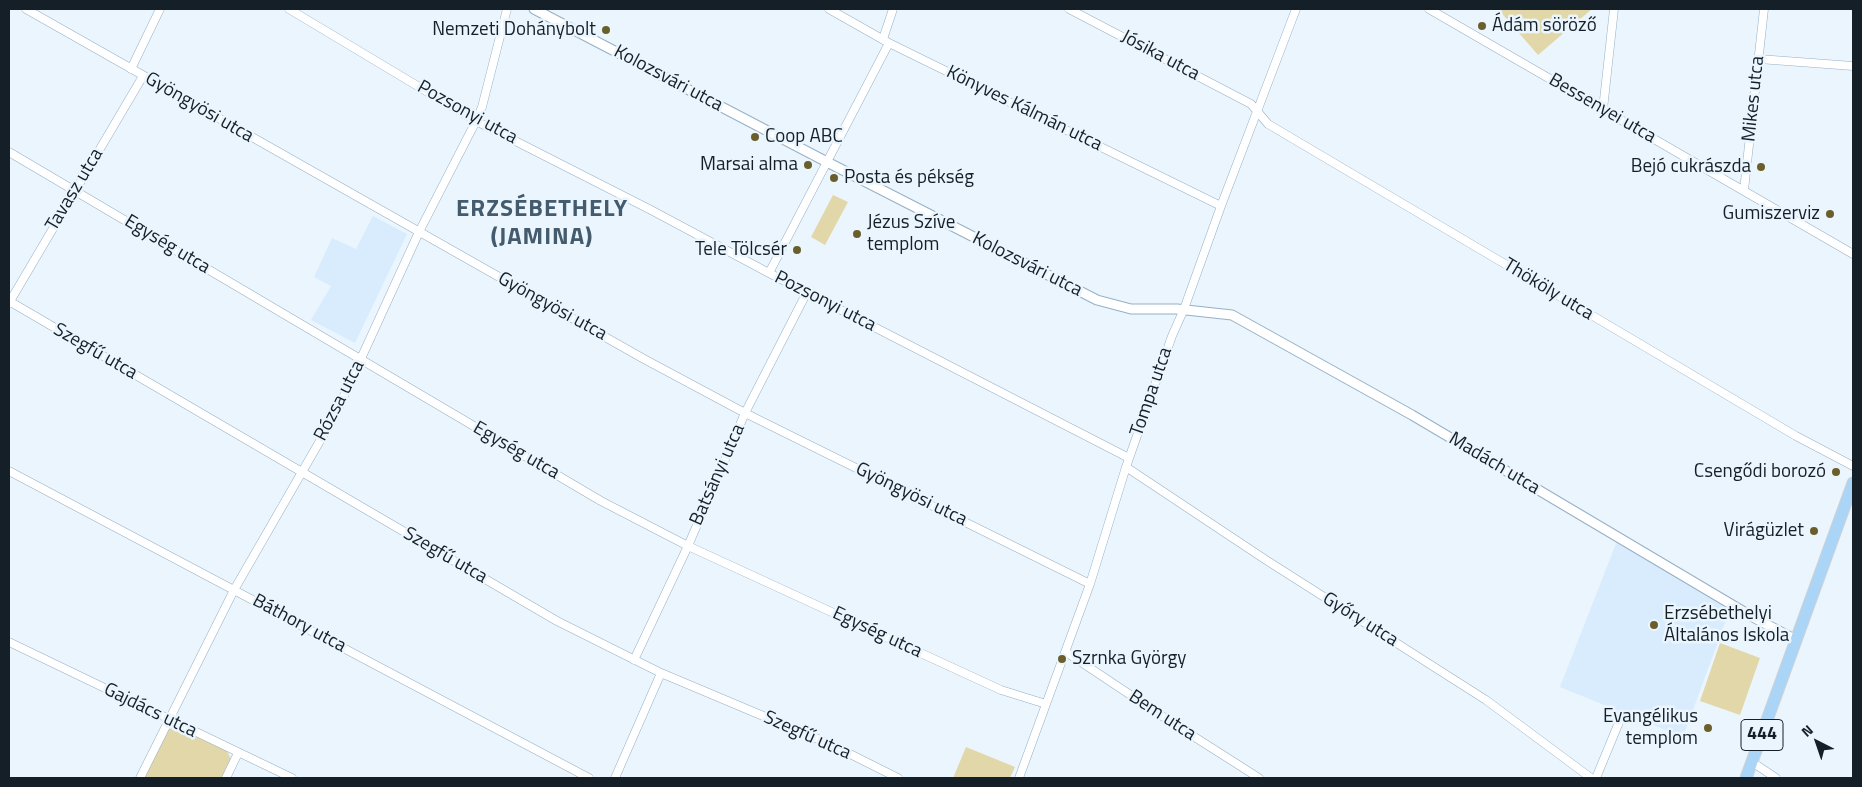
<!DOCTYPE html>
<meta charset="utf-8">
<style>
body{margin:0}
#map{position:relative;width:1862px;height:787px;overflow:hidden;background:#eaf5fe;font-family:"Titillium Web",sans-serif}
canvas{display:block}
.frame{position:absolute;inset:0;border:10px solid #151f27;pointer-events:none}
.north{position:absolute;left:1792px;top:717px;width:50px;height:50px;-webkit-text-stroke:4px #eaf5fe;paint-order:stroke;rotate:319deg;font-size:14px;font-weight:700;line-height:20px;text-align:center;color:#151f27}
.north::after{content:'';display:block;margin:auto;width:18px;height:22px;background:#151f27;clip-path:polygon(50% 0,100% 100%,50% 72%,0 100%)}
</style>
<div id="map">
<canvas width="1862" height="787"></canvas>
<div class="frame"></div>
<div class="north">N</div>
</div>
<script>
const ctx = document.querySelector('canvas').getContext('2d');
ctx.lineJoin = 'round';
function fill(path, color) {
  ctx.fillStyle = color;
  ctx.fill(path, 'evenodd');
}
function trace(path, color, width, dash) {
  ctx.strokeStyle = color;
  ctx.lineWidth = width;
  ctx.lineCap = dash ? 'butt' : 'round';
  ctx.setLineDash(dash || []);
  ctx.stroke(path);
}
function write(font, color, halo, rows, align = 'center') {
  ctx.font = font + ' "Titillium Web",sans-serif';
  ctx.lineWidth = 5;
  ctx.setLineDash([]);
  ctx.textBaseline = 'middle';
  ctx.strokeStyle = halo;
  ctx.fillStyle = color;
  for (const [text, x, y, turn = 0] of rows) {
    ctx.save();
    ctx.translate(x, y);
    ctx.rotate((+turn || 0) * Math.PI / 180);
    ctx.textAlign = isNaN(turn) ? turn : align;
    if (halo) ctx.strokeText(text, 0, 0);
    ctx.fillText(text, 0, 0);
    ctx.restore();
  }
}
const built = new Path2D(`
 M373 216 407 234 355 343 311 320 331 286 314 277 332 238 356 249Z
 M1617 541 1730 609 1683 737 1560 687Z`);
const green = new Path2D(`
 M1498 9H1592L1538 55Z
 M833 195 848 202 825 245 811 237Z
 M1720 643 1760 658 1740 715 1700 701Z
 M174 726 227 751 231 759 222 778H144L166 733 170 728Z
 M966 747 1015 767 1010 778H953Z`);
const minor = new Path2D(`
 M26 9 644 359 745 413 1090 584
 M289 9 476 121 651 210 769 273 1129 458
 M829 9 889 43 1221 206
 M1069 9 1251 104 1268 124 1796 436 1853 466
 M1429 9 1853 254
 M883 39 893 9
 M1759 59 1853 66
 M131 69 160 9
 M1603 109 1614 9
 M9 152 601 501 688 546 1001 690 1046 704
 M1744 190 1764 9
 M769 273 889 43
 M9 301 557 621 661 673 832 745 898 778
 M9 303 143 76
 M1126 467 1266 560 1486 700 1591 778
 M9 471 589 778
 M9 642 292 778
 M1066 652 1171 722 1259 778
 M634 660 688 546 745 413 807 292
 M1752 762 1776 778
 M140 778 234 590 336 413 419 232 476 121 482 107 507 9
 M226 778 238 753
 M615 778 661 673
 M1019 778 1090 584 1126 467 1172 336 1184 309 1221 206 1296 9
 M1596 778 1622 715`);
const tertiary = new Path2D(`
 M534 9 827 162 1097 300 1131 309H1177L1232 315 1412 415 1751 616 1796 640`);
const primary = new Path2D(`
 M1746 778 1853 483`);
const markers = [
 [1482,26,5,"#6a5e2b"],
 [606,30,5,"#6a5e2b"],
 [755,137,5,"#6a5e2b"],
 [808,165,5,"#6a5e2b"],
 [1761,167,5,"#6a5e2b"],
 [834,178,5,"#6a5e2b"],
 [1830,214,5,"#6a5e2b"],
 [857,234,5,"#6a5e2b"],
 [797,250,5,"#6a5e2b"],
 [1836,472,5,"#6a5e2b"],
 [1814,531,5,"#6a5e2b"],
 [1654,625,5,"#6a5e2b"],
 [1062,659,5,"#6a5e2b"],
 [1708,728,5,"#6a5e2b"]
];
const shields = [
 [1762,735,42]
];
const shieldNames = [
 ["444",1762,735]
];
const poiNames = [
 ["Ádám söröző",1492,26,"left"],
 ["Nemzeti Dohánybolt",596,30],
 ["Coop ABC",765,137,"left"],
 ["Marsai alma",798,165],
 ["Bejó cukrászda",1751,167],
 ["Posta és pékség",844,178,"left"],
 ["Gumiszerviz",1820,214],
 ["Jézus Szíve",867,223,"left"],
 ["templom",867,245,"left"],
 ["Tele Tölcsér",787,250],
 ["Csengődi borozó",1826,472],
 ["Virágüzlet",1804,531],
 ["Erzsébethelyi",1664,614,"left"],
 ["Általános Iskola",1664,636,"left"],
 ["Szrnka György",1072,659,"left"],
 ["Evangélikus",1698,717],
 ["templom",1698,739]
];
const streetNames = [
 ["Jósika utca",1160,56,28],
 ["Kolozsvári utca",668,79,28],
 ["Mikes utca",1754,99,-84],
 ["Gyöngyösi utca",199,108,30],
 ["Könyves Kálmán utca",1024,109,26],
 ["Bessenyei utca",1602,109,30],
 ["Pozsonyi utca",467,113,29],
 ["Tavasz utca",75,190,-59],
 ["Egység utca",167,245,31],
 ["Kolozsvári utca",1027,265,27],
 ["Thököly utca",1548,290,31],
 ["Pozsonyi utca",825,302,27],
 ["Gyöngyösi utca",552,307,29],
 ["Szegfű utca",95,352,30],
 ["Tompa utca",1152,392,-71],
 ["Rózsa utca",340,401,-63],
 ["Egység utca",516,451,30],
 ["Madách utca",1494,464,31],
 ["Batsányi utca",718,475,-66],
 ["Gyöngyösi utca",911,495,26],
 ["Szegfű utca",445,556,30],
 ["Győry utca",1360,620,32],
 ["Báthory utca",299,624,28],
 ["Egység utca",877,633,25],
 ["Gajdács utca",150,711,26],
 ["Bem utca",1162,716,33],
 ["Szegfű utca",807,736,24]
];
const districtNames = [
 ["ERZSÉBETHELY",542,210],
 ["(JAMINA)",542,238]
];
fill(built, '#d8ecfd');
fill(green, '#e2d7a9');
trace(minor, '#96b0c6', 9);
trace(tertiary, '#96b0c6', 11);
trace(primary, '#d0d2d4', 13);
trace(minor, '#fff', 8);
trace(tertiary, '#fff', 9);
trace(primary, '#aad5f7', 11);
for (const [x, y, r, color] of markers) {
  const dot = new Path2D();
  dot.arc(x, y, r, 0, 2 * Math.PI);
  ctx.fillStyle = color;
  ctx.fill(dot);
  trace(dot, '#eaf5fe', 2);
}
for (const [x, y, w] of shields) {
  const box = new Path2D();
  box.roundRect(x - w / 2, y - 15.5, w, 31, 4);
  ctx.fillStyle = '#eaf5fe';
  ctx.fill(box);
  trace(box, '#151f27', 1);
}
write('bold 18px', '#151f27', null, shieldNames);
write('19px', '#151f27', '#eaf5fe', poiNames, 'right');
write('19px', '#151f27', '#eaf5fe', streetNames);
ctx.letterSpacing = '1px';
write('bold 24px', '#445b6e', '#eaf5fe', districtNames);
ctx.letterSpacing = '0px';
</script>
